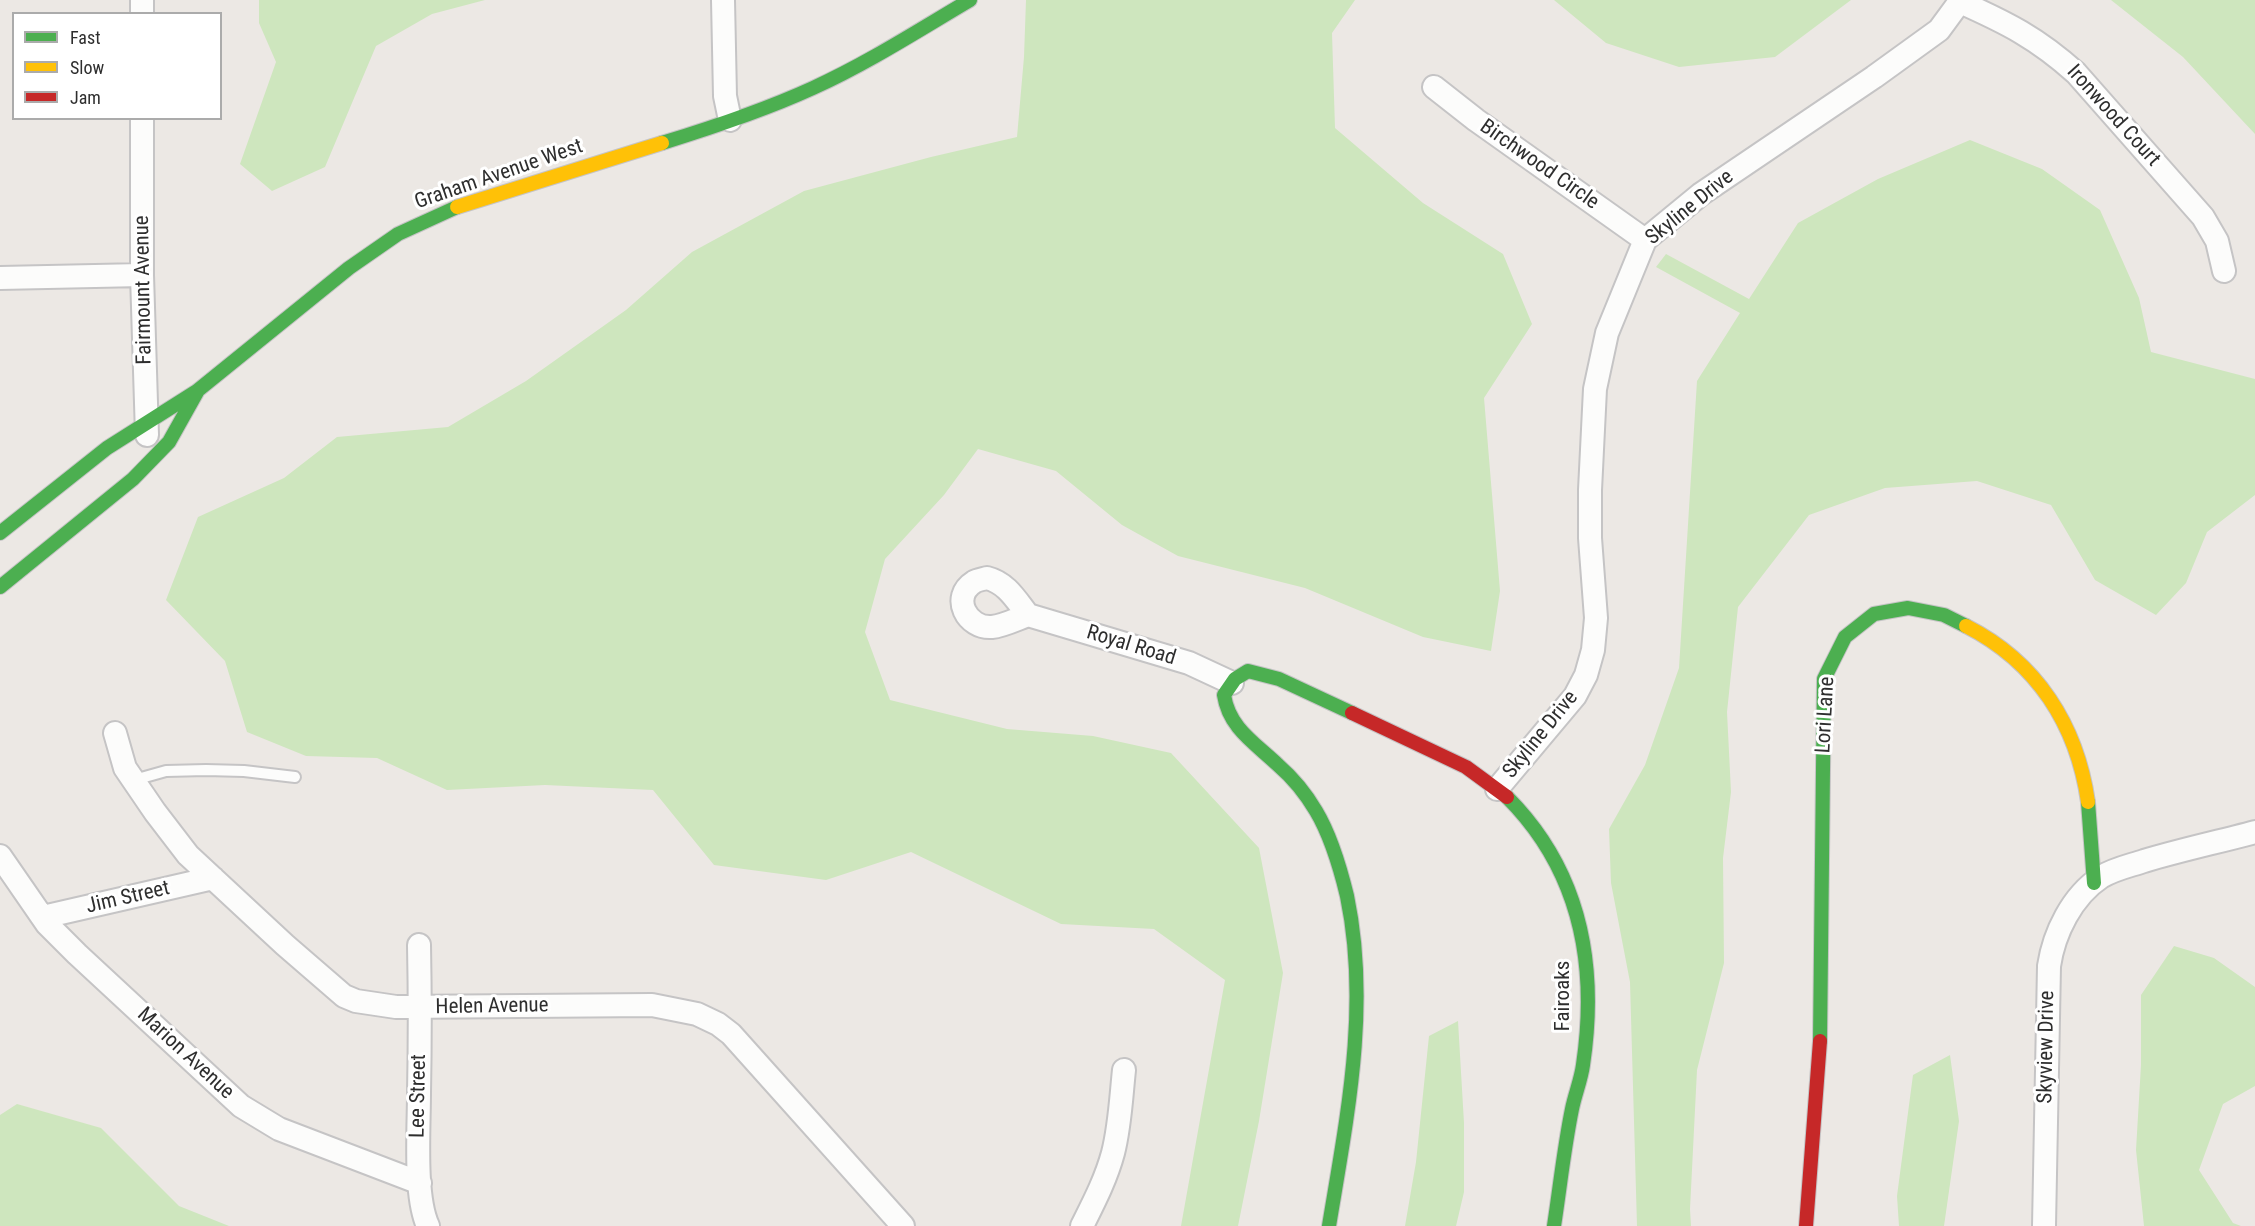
<!DOCTYPE html>
<style>
body{margin:0}
#map{position:relative;width:2255px;height:1226px;overflow:hidden;background:#ece8e4;font-family:"Roboto Condensed",sans-serif}
canvas{display:block}
.legend{position:absolute;left:12px;top:12px;width:210px;height:108px;box-sizing:border-box;background:#fff;border:2px solid #ababab;margin:0;padding:8px 10px;list-style:none;font-size:18px;color:#2e2e2e}
.legend li{display:flex;align-items:center;gap:12px;height:30px}
.legend b{width:30px;border:2px solid #ababab}
</style>
<div id="map">
<canvas width="2255" height="1226"></canvas>
<ul class="legend">
<li><b style="height:8px;background:#4caf50"></b>Fast</li>
<li><b style="height:8px;background:#ffc107"></b>Slow</li>
<li><b style="height:8px;background:#c62828"></b>Jam</li>
</ul>
</div>
<script>
const ctx = document.querySelector('canvas').getContext('2d');
ctx.lineJoin = 'round';
function fill(path, color) {
  ctx.fillStyle = color;
  ctx.fill(path, 'evenodd');
}
function trace(path, color, width, dash) {
  ctx.strokeStyle = color;
  ctx.lineWidth = width;
  ctx.lineCap = dash ? 'butt' : 'round';
  ctx.setLineDash(dash || []);
  ctx.stroke(path);
}
function write(font, color, halo, rows, align = 'center') {
  ctx.font = font + ' "Roboto Condensed",sans-serif';
  ctx.lineWidth = 6;
  ctx.setLineDash([]);
  ctx.textBaseline = 'middle';
  ctx.strokeStyle = halo;
  ctx.fillStyle = color;
  for (const [text, x, y, turn = 0] of rows) {
    ctx.save();
    ctx.translate(x, y);
    ctx.rotate((+turn || 0) * Math.PI / 180);
    ctx.textAlign = isNaN(turn) ? turn : align;
    if (halo) ctx.strokeText(text, 0, 0);
    ctx.fillText(text, 0, 0);
    ctx.restore();
  }
}
const green = new Path2D(`
 M259 0H485L432 14 376 46 325 167 272 191 240 164 276 62 259 23Z
 M1026 0H1355L1332 33 1335 128 1423 203 1503 254 1532 324 1484 398 1500 591 1491 651 1423 637 1305 588 1178 556 1122 525 1056 471 978 449 944 495 885 559 865 632 890 700 1007 729 1093 736 1171 753 1259 848 1283 973 1259 1121 1238 1226H1181L1225 980 1154 929 1061 924 911 852 826 880 714 865 653 790 545 785 447 790 377 758 306 756 247 732 225 661 166 600 198 517 284 478 337 437 448 427 526 381 626 310 692 252 804 191 931 157 1017 137 1024 57Z
 M1554 0H1851L1775 57 1679 67 1606 43Z
 M2111 0H2255V134L2183 57Z
 M1970 140 2042 169 2100 210 2139 298 2151 352 2255 379V495L2207 532 2186 583 2156 615 2095 580 2051 505 1977 481 1885 488 1809 515 1738 607 1727 712 1731 792 1723 858 1724 963 1697 1070 1690 1209 1691 1226H1637L1630 982 1611 883 1609 829 1645 765 1679 668 1697 381 1740 313 1656 267 1666 254 1749 299 1798 223 1878 179Z
 M2174 946 2214 958 2255 987V1086L2223 1104 2199 1170 2233 1223 2241 1226H2144L2136 1150 2141 1065V995Z
 M1458 1021 1464 1123V1192L1456 1226H1405L1416 1162 1429 1036Z
 M1950 1055 1959 1121 1944 1226H1899L1897 1196 1913 1075Z
 M17 1104 101 1128 179 1206 229 1226H0V1115Z`);
const lane = new Path2D(`
 M134 780 166 771 206 770 244 771 295 777`);
const street = new Path2D(`
 M142 0V14
 M723 0 725 96 730 120
 M1960 2C2007 23 2037 38 2076 73L2203 217 2217 241 2224 271
 M1434 87 1476 120 1645 240
 M142 118V275L147 435
 M0 278 142 275
 M987 578C1007 583 1016 600 1028 615 1017 619 1003 626 992 627 967 629 950 597 974 582 977 580 983 579 987 578Z
 M1028 615 1189 663 1232 683
 M115 733 125 768 155 812 188 855 285 945 344 996 356 1001 396 1007 652 1005 697 1014 718 1024 731 1034 903 1226
 M1497 789 1575 696 1586 675 1593 650 1596 618 1590 538V490L1595 389 1607 333 1645 240 1701 194 1874 77 1939 30 1961 0
 M0 856 47 924 77 954 241 1106 279 1129 420 1183
 M43 917 213 878
 M419 945C420 994 420 1044 419 1093 419 1128 414 1196 428 1226
 M1082 1226C1094 1202 1106 1179 1113 1153 1120 1126 1121 1098 1124 1070
 M2044 1226 2049 966C2054 933 2072 896 2101 877 2114 869 2129 866 2144 861 2180 850 2218 842 2255 832`);
const fast = new Path2D(`
 M662 143C714 127 765 110 813 88 868 63 919 30 970 0
 M0 533 107 448 197 391 349 268 398 234 457 207
 M0 587 133 479 169 442 197 392
 M1507 797C1580 870 1598 964 1583 1065 1581 1080 1575 1094 1572 1109 1564 1148 1560 1187 1554 1226
 M2088 802 2094 883
 M1820 1041 1824 679 1845 637 1874 614 1908 608 1944 615 1966 626
 M1329 1226C1347 1117 1370 1006 1347 896 1340 867 1331 836 1316 811 1306 794 1293 778 1278 765 1255 743 1229 728 1224 695L1235 679 1248 671 1279 679 1352 713`);
const slow = new Path2D(`
 M457 207 662 143
 M1966 626C2037 662 2077 725 2088 802`);
const jam = new Path2D(`
 M1352 713 1466 767 1507 797
 M1806 1226 1820 1041`);
const streetNames = [
 ["Ironwood Court",2113,116,48],
 ["Birchwood Circle",1539,165,35],
 ["Graham Avenue West",499,175,-19],
 ["Skyline Drive",1690,208,-39],
 ["Fairmount Avenue",144,290,-91],
 ["Royal Road",1131,646,17],
 ["Lori Lane",1826,715,-87],
 ["Skyline Drive",1541,735,-51],
 ["Jim Street",128,898,-13],
 ["Fairoaks",1564,996,-90],
 ["Helen Avenue",492,1007,-1],
 ["Skyview Drive",2047,1047,-89],
 ["Marion Avenue",185,1054,43],
 ["Lee Street",419,1096,-89]
];
fill(green, '#cee6be');
trace(lane, '#c5c4c5', 14);
trace(street, '#c5c4c5', 26);
trace(fast, '#c5c4c5', 16);
trace(slow, '#c5c4c5', 16);
trace(jam, '#c5c4c5', 16);
trace(lane, '#fcfcfb', 10);
trace(street, '#fcfcfb', 22);
trace(fast, '#4caf50', 14);
trace(slow, '#ffc107', 14);
trace(jam, '#c62828', 14);
write('21px', '#2e2e2e', '#fff', streetNames);
</script>
